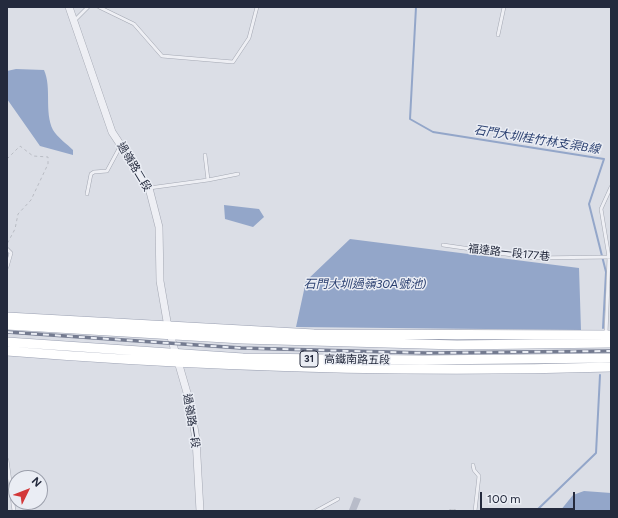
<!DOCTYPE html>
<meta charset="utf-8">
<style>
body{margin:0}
#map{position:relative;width:618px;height:518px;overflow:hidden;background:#dbdee6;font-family:Figtree,sans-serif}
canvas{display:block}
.frame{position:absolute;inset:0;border:8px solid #242a3d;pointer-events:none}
.north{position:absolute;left:8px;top:470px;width:40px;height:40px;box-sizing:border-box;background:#eaedf4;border:1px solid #9b9fab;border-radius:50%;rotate:47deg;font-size:11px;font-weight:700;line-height:16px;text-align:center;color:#242a3d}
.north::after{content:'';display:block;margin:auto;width:14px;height:18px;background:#d33839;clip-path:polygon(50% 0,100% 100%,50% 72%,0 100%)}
.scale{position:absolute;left:480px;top:492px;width:95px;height:18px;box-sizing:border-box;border:2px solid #242a3d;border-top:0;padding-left:5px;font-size:12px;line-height:14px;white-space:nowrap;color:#242a3d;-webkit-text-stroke:3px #eaedf4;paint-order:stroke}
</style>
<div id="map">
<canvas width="618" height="518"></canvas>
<div class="frame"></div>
<div class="north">N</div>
<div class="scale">100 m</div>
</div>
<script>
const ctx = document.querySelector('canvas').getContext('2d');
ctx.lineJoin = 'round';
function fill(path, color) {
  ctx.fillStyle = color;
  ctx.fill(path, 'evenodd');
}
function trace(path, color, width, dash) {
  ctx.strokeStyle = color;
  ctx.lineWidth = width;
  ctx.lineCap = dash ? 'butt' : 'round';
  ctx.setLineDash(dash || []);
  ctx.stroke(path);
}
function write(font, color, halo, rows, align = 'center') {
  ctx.font = font + ' Figtree,"Noto Sans TC",sans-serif';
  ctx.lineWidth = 3;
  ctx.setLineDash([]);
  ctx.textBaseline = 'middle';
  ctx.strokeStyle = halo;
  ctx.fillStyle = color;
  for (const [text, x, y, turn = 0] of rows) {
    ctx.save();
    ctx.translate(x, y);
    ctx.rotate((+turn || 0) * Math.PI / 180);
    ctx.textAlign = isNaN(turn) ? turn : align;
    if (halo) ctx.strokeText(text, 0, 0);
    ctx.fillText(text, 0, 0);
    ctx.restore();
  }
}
const water = new Path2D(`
 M16 69 44 70C52 88 44 111 53 130 57 137 67 144 73 150V155L40 146 7 99V71Z
 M224 205 259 209 264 217 253 227 225 219Z
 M350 239 579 268 581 330 296 327 306 281Z
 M584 491 611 493V511H560L573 495Z`);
const stream = new Path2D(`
 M416 7 410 119 433 132 604 159 589 204 606 272 603 328
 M536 511 596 453 600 375`);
const building = new Path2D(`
 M354 497 361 499 356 511 349 510Z`);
const path = new Path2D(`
 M7 159 20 146 33 156 48 157V164L31 200 18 214 15 229 7 244`);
const service = new Path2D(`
 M99 7 134 24 162 56 233 62 249 38 257 7
 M75 20 88 7
 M498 35 504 7
 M205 155 208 180
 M149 188 208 180 238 174
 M87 194 91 174 94 172 107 171 121 145
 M443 245 533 258 611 257
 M7 249 11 253 7 267
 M606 334 609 257 601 209 611 187
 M7 460 14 511
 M473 465 474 470 479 476 475 511
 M316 511 338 499
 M451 511H454`);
const tertiary = new Path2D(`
 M69 7 112 132 149 188 159 227 160 281 168 327 190 403 196 439 200 511`);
const primary = new Path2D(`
 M7 317 314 334 611 335
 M7 325 242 339 457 345 611 343
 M7 342 243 358 423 360 611 358
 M7 351C208 367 410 373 611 367`);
const rail = new Path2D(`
 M7 332 241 348 426 353 611 351`);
const shields = [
 [309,359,18]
];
const shieldNames = [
 ["31",309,359]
];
const streetNames = [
 ["過嶺路二段",134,167,59],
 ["福達路一段177巷",509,253,6],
 ["高鐵南路五段",357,360,1],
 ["過嶺路一段",191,421,81]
];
const waterNames = [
 ["石門大圳桂竹林支渠B線",537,140,9],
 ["石門大圳過嶺30A號池)",365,284]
];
fill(water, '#93a6c9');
trace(stream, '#93a6c9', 2);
fill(building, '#b8bcc9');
trace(service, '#a4a8b3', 4);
trace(tertiary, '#a4a8b3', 8);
trace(primary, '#9aa0b2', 10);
trace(path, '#b9bcc4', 1, [3, 3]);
trace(service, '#eeeff4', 3);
trace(tertiary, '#eeeff4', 7);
trace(primary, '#fff', 9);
trace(rail, '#747b90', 3.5);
trace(rail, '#eaedf4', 2, [6]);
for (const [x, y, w] of shields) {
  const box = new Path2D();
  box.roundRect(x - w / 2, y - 8, w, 16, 3);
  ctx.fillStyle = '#eaedf4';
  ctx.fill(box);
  trace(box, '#242a3d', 1);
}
write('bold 10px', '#242a3d', null, shieldNames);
write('11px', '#242a3d', '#eaedf4', streetNames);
write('italic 12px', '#2d4272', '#eaedf4', waterNames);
</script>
